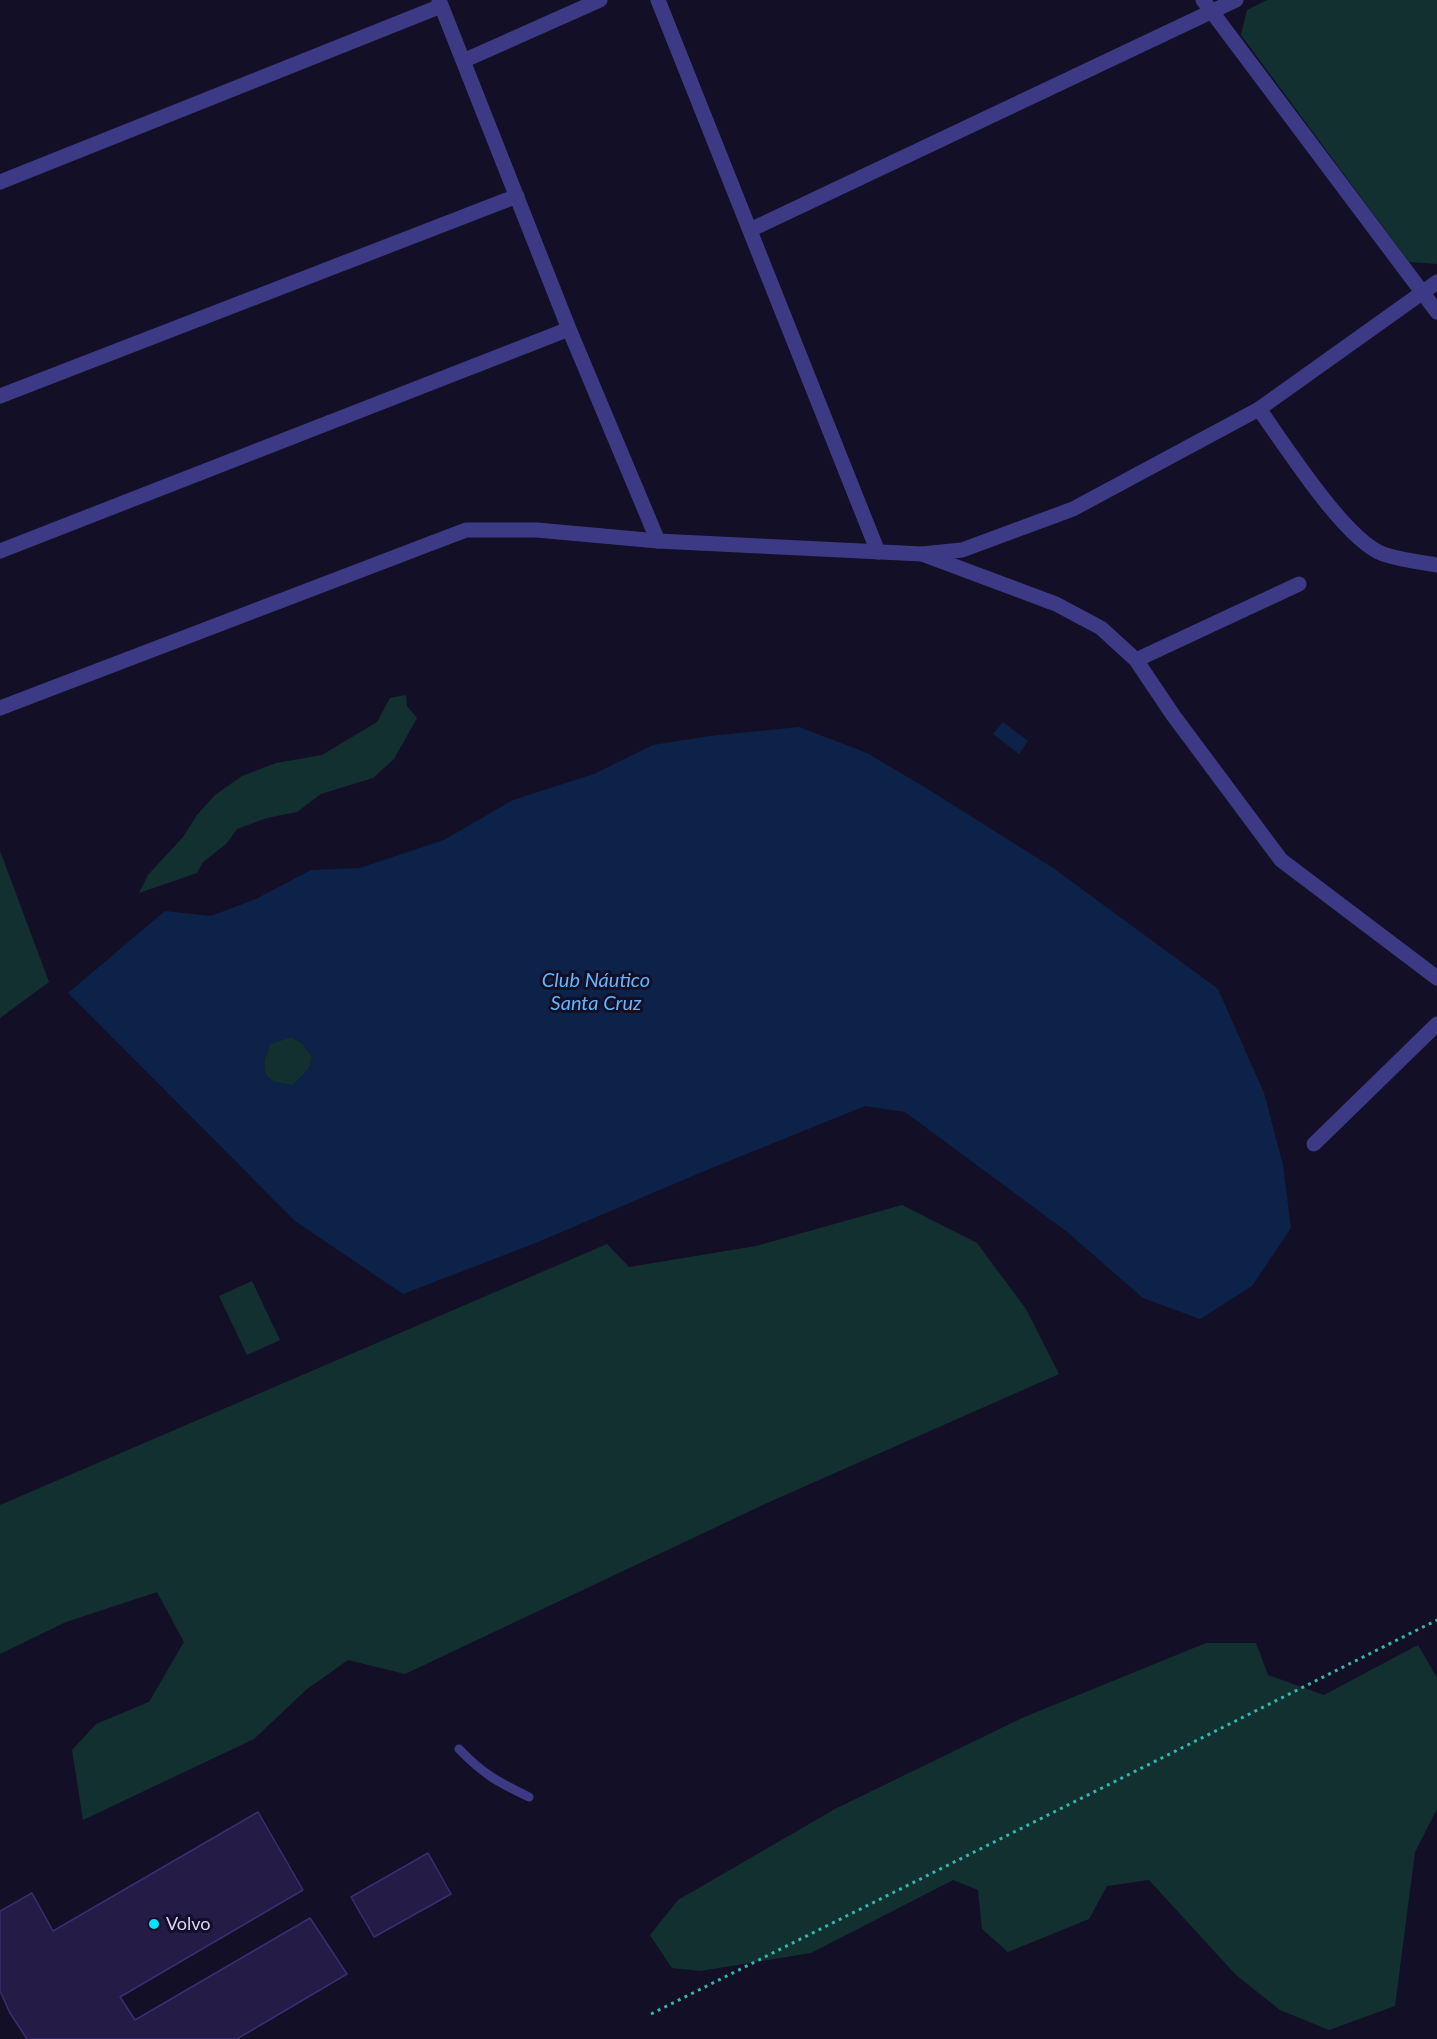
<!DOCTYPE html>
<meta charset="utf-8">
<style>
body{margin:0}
canvas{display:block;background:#130f26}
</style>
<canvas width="1437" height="2039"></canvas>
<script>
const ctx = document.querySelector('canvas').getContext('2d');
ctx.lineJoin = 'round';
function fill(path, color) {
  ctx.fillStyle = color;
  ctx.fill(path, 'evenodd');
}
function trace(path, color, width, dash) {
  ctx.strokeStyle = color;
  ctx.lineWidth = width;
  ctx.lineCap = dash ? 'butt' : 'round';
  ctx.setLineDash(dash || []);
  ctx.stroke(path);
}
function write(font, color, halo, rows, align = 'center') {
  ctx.font = font + ' Lato,sans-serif';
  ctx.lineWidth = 6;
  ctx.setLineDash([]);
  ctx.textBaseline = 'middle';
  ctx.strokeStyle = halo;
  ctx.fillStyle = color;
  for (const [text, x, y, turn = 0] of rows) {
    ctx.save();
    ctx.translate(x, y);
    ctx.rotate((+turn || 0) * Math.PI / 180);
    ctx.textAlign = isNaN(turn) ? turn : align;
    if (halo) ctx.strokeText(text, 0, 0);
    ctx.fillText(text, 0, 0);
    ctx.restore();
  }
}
const green = new Path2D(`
 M1267 0H1437V264L1409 262 1241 35 1247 10Z
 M406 695 407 706 417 718 394 759 373 778 321 794 297 812 267 818 237 829 226 844 203 862 197 873 139 893 148 875 183 837 197 815 215 795 242 776 276 763 322 755 377 722 390 698Z
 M0 851 49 982 0 1018Z
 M291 1037 302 1043 312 1056 309 1069 293 1085C262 1083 259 1072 270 1044Z
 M902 1205 977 1243 1026 1309 1059 1374 767 1503 405 1674 348 1660 307 1689 254 1739 83 1820 72 1750 96 1724 149 1702 184 1642 157 1592 66 1622 0 1654V1505L607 1244 629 1267 756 1246Z
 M252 1281 280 1340 247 1355 219 1296Z
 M1206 1643H1256L1268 1675 1324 1695 1418 1645 1437 1678V1809L1415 1852 1395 2006 1329 2030 1280 2010 1236 1975 1149 1880 1107 1886 1089 1919 1008 1952 982 1929 978 1890 953 1880 811 1953 700 1971 672 1968 650 1935 678 1900 835 1809 1022 1718Z`);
const water = new Path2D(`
 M1003 722 1028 741 1019 754 993 734Z
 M799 727 867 753 926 788 1053 868 1218 989 1264 1093 1283 1165 1291 1228 1252 1286 1200 1319 1143 1298 1066 1231 905 1112 865 1106 697 1174 538 1242 403 1294 295 1221 68 993 165 911 211 916 256 899 311 870 360 868 444 840 513 800 594 774 653 745 710 736ZM291 1037 302 1043 312 1056 309 1069 293 1085C262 1083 259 1072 270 1044Z`);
const building = new Path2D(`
 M258 1812 303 1890 120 1997 135 2020 310 1918 347 1974 237 2039H27L10 2013 0 1991V1911L32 1893 53 1931Z
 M428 1853 451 1894 374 1937 351 1897Z`);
const path = new Path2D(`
 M651 2014 1437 1620`);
const service = new Path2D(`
 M459 1749C484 1775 498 1782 529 1797`);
const minor = new Path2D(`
 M439 0 569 329 658 541
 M658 0 878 552
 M1203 0 1437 312
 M463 61 600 0
 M0 182 441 6
 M750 230 1236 0
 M0 396 517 196
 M1259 409C1285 445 1344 539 1383 554 1400 560 1420 562 1437 565
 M0 551 569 329
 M922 554 1056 604 1101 628 1136 660 1173 715 1281 860 1437 978
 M1136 660 1299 584
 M1314 1144 1437 1024`);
const tertiary = new Path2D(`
 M0 708 466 530H537L658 541 922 554 962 550 1073 509 1259 409 1437 282`);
const markers = [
 [154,1924,6,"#00e5ff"]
];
const poiNames = [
 ["Volvo",166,1924]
];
const waterNames = [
 ["Club Náutico",596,981],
 ["Santa Cruz",596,1004]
];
fill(green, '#12302f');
fill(water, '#0c2248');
fill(building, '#241b47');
trace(building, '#3b2d73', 1.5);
trace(path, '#2fb8b0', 3, [3, 4.5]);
trace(service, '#3d3a85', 9);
trace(minor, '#3d3a85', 15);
trace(tertiary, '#3d3a85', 15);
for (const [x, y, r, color] of markers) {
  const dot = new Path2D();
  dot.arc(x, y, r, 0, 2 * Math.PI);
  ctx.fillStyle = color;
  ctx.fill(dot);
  trace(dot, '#130f26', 2);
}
write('18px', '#d9d4ff', '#130f26', poiNames, 'left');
write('italic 20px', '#62b6ff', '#130f26', waterNames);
</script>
